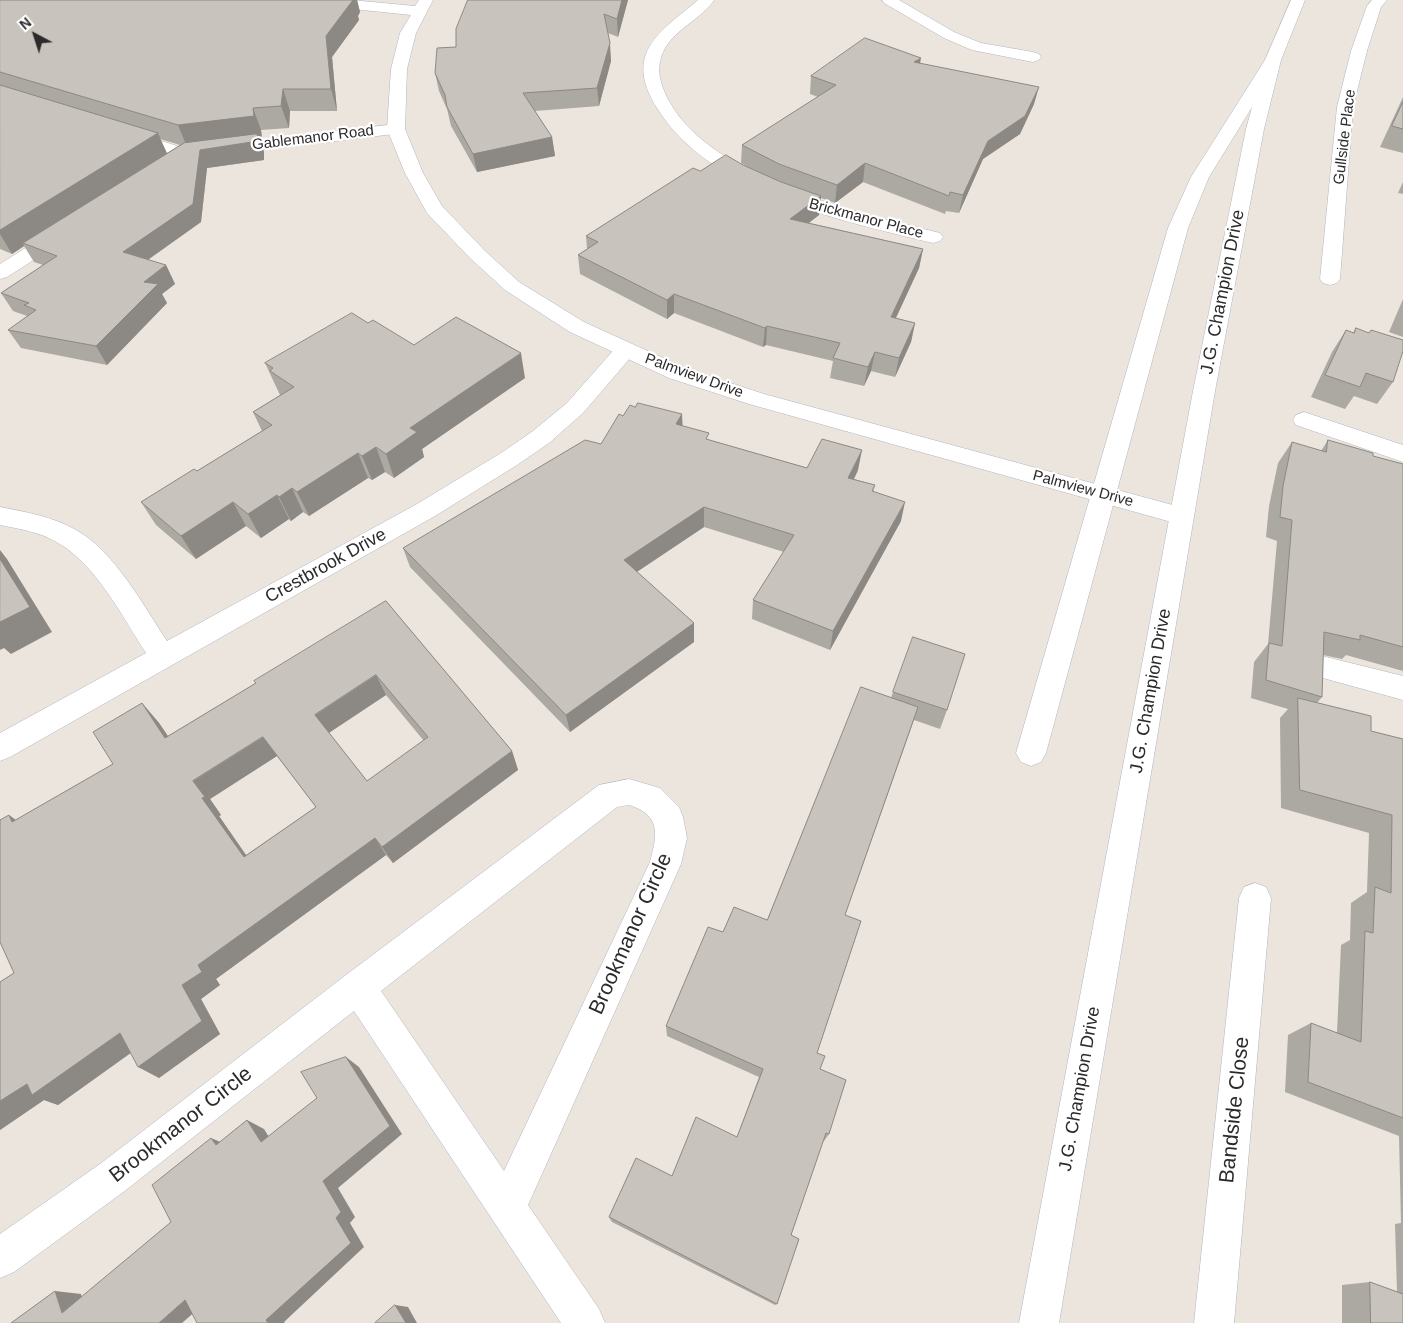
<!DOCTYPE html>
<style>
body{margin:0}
#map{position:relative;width:1403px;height:1323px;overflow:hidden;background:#ece5de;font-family:Arial,sans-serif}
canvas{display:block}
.north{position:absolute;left:10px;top:10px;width:50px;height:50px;-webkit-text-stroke:4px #fff;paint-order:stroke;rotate:320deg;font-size:14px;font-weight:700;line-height:20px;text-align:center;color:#2b2b2b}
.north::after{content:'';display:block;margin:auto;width:18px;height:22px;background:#2b2b2b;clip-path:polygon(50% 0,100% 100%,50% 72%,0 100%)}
</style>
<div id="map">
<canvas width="1403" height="1323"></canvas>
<div class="north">N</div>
</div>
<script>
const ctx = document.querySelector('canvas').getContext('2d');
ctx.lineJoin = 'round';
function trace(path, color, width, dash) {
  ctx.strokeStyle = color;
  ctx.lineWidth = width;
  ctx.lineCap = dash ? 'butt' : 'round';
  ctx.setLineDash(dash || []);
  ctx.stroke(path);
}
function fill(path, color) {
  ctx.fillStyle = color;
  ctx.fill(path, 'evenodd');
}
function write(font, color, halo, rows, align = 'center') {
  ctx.font = font + ' Arial,sans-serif';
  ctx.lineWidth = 4.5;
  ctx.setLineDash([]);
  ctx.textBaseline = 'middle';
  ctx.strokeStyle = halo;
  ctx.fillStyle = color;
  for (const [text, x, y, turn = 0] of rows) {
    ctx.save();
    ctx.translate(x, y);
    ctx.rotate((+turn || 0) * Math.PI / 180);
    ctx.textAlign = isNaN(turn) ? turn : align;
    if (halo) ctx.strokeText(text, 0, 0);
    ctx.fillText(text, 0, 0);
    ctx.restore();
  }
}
const minor = new Path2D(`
 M698 0H714C699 23 666 31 660 62 657 75 663 90 669 101 682 125 704 143 726 157 792 198 865 214 940 233L943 237 940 241 933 243C842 221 709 193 657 108 647 92 639 73 646 54 655 31 680 16 698 0Z
 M882 0H899L954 32 981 43 1033 52 1039 54 1041 57 1039 60 1033 62 972 50 944 38 884 3Z
 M1372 0H1387L1381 7 1367 51 1353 107 1340 279 1337 283 1330 285 1323 283 1320 279 1337 107 1351 51 1367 6Z
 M1273 55 1279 57 1281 60 1209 177 1188 228 1046 753 1041 762 1031 766 1021 762 1016 753 1168 228 1191 177 1265 60 1267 57Z
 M396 124 402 125 405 129 402 133 186 159 123 140 120 136 123 132 129 131 187 149Z
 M61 228 68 230 71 234 68 238 7 277 0 279V264L54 230Z
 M626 343 634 345 637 350 583 413 549 443 517 465 435 516 10 757 0 761V733L146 653C123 618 96 564 58 543 41 532 20 529 0 525V507C26 512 54 517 76 530 115 552 143 605 167 641L417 504 501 453 533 431 567 403 618 345Z
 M1304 412 1403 445V462L1296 425 1293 420 1296 415Z
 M1322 656 1403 676V700L1312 675 1308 667 1312 659Z
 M629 779 660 788 679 807 683 817 687 838 681 864 528 1205 599 1309 605 1323H561L354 1011 126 1190 14 1272 0 1278V1234L100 1164 346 975 599 785ZM629 805C662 815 657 836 650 862L504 1171 381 991 617 807Z
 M1255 883 1266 887 1271 898 1234 1323H1194L1239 898 1244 887Z`);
const tertiary = new Path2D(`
 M298 0H351L415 6 419 0H433L416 33 407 69 405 129 423 173 442 206 484 250 519 282 584 322 685 368 764 394 1191 510 1194 516 1191 522 1182 525 749 404 669 378 570 332 505 290 470 258 427 213 405 173 387 129 391 69 400 33 411 15 305 4 300 3Z`);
const secondary = new Path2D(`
 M1291 0H1305L1281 60 1264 129 1215 391 1059 1323H1019L1193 391 1246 129 1265 60Z`);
const wall = new Path2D(`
 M0 0H357L360 12 358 16 359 20 332 57 337 111H290L289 128 261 130 262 138 259 139 264 152V160L207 168 201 222 148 260 166 265 175 284 162 294 167 303 107 365 21 348 8 330 27 316 13 311 1 293 43 265 34 262 24 246 12 254 0 249ZM160 139 180 145 167 153Z
 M468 0H628L618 37 608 33 611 61 599 106 535 111 552 137 555 156 477 172 451 126 447 109 439 91 435 73 456 47Z
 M920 63 1034 104 1020 134 983 159 959 213 946 211 945 214 863 182 835 203 821 198 819 215 809 223 923 249 919 268 896 318 915 323 911 342 895 377 871 371 864 386 830 378 833 361 766 345 763 347 674 313 667 319 580 274 578 255 587 249 586 236 700 171 743 165 753 170 741 163 742 145 818 97 810 94 811 76Z
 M1403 97V153L1380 147Z
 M1403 182V194L1398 193Z
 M1403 299V337L1389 332Z
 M368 323 414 345 525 378 422 449 424 457 394 478 385 472 372 480 368 478 309 516 303 512 291 521 289 519 261 538 246 526 196 559 156 525 141 502 197 471 262 431 253 412 280 395 265 363Z
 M1356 328 1393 382 1377 404 1354 396 1345 409 1311 397 1332 352 1346 330 1353 333Z
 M635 407 682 414V426L709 440 807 468 858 470 854 479 875 485 873 492 901 521 830 650 752 619 753 600 784 552 704 527 637 572 694 623V642L570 732 410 567 403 548 601 444 623 416Z
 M1328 440 1373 456 1403 464V671L1346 655 1342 659 1323 655 1322 697 1317 703 1371 731 1403 739V1323H1342V1285L1370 1282 1397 1292 1395 1224 1401 1223 1399 1136 1285 1092 1288 1035 1311 1023 1337 1033 1341 945 1350 940 1351 903 1367 892 1369 833 1281 808 1280 718 1288 709 1251 698 1254 662 1268 644 1277 541 1266 537 1269 506 1278 463 1292 442 1321 451Z
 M386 601 512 751 518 770 393 863 386 855 216 979 220 985 201 999 220 1034 159 1078 130 1053 58 1105 44 1100 0 1130V982L14 973 9 815 16 820 113 764 142 703 159 723 168 736 256 683ZM386 695 424 741 367 781 329 733ZM277 756 316 807 246 855 219 816 221 815 210 799Z
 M893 692 947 710 940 729 914 720 845 915 817 1053 829 1134 824 1141H823L791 1235 777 1304 775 1305 612 1222 609 1217 672 1176 737 1137 759 1077 667 1036 666 1026 723 932 767 920 891 698Z`);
const shadedWall = new Path2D(`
 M350 0H357L360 12 358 16 359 20 332 57 337 111 331 89 326 36Z
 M622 0H628L618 37 617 19Z
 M610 43 611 61 599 106 597 88Z
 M921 58 918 75 914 62Z
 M1039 87 1034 104 1020 134 983 159 959 213 963 195 988 141Z
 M283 89 290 111 289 128 281 106Z
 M253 108 261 130 262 138 259 139 264 152V160L207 168 201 222 133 270 123 252 187 147 178 125Z
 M158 133 168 156 23 243 24 246 12 254 0 234V230Z
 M552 137 555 156 477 172 473 154Z
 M865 163 863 182 835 203 837 185Z
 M821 196 819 215 789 238 790 219Z
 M923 249 919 268 887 337 891 317Z
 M166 265 175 284 162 294 167 303 107 365 96 346 144 282Z
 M674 294V313L667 319V300Z
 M915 323 911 342 895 377 899 358Z
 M767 326 766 345 763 347 765 328Z
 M875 352 871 371 864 386 868 367Z
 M521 353 525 378 422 449 424 457 394 478 386 454 410 428Z
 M682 414 683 434 676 424Z
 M376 447 385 472 372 480 362 456Z
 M862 450 858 470 845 498 848 478Z
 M358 453 368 478 309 516 297 492Z
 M292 488 303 512 291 521 279 497Z
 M277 495 289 519 261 538 248 514Z
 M233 502 246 526 196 559 181 536Z
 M905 502 901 521 830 650 833 631Z
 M704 507V527L626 579 624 560Z
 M0 550 7 559 52 632 11 654 4 648 0 650Z
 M694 623V642L570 732 566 715Z
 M376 675 386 695 327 734 315 715Z
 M142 703 159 723 182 757 165 738Z
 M263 737 277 756 210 799 221 815 219 816 259 874 244 857 202 798 193 781Z
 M512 751 518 770 393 863 382 847Z
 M9 815 31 832 12 822Z
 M375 838 386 855 216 979 220 985 201 999 220 1034 159 1078 138 1067 182 985 198 965Z
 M120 1033 142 1045 58 1105 44 1100 0 1130V1101L27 1084Z
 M346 1057 359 1067 402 1134 338 1188 355 1217 350 1223 364 1247 284 1322 285 1323H268L266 1320 336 1218 323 1181Z
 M247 1120 264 1129 277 1150 261 1142Z
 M211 1138 230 1146 216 1145Z
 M55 1291 81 1294 87 1314 62 1313Z
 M185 1300 206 1302 182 1323H159Z
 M395 1305 408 1307 417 1323H406Z`);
const building = new Path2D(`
 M0 0H353L326 36 331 89H283L281 106 253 108 254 116 178 125 0 72Z
 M468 0H622L617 19 604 14 610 43 597 88 523 93 552 137 473 154 447 107 445 95 435 73 437 48 456 47V29Z
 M865 38 921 58 914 62 1039 87 1025 116 988 141 963 195 950 192 949 196 865 163 837 185 779 164 742 145 836 85 811 76Z
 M0 85 158 133 0 230Z
 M1403 102V129L1392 126Z
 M257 134 258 141 200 150 193 204 123 252 166 265 144 282 158 284 96 346 8 330 36 310 24 305 29 303 1 293 57 256 23 243 184 143Z
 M726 155 743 165 781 182 821 196 790 219 923 249 891 317 915 323 899 358 875 352 868 367 833 358 840 343 767 326 765 328 674 294 667 300 578 255 598 242 586 236 693 168 700 171Z
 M352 313 368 323 373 320 414 345 456 317 521 353 410 428 417 432 386 454 376 447 362 456 358 453 297 492 292 488 279 497 277 495 248 514 233 502 181 536 141 502 194 469 197 471 272 425 253 412 294 387 270 371 273 368 265 363Z
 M1356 328 1369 333 1371 330 1403 340V351L1393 382 1366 373 1360 387 1325 375 1346 330 1354 333Z
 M638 403 682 414 676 424 709 433 706 439 807 468 822 439 862 450 848 478 875 485 872 491 905 502 833 631 753 600 794 535 704 507 624 560 694 623 566 715 403 548 585 440 601 444 619 414 623 416 630 405 635 407Z
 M1328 440 1373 453V456L1403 464V647L1360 635V640L1324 632 1322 697 1266 680 1269 643 1282 646 1292 520 1280 517 1283 486 1292 442 1326 452Z
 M0 559 30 607 0 622Z
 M386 601 512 751 382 847 375 838 198 965 202 972 182 985 202 1021 138 1067 120 1033 32 1095 27 1084 0 1101V982L14 973 0 942V820L9 815 12 822 113 764 93 732 142 703 165 738 256 683 254 681ZM376 675 428 737 367 781 315 715ZM263 737 316 807 244 857 202 798 205 797 193 781Z
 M913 637 965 654 947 710 893 692Z
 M861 687 918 707 845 915 861 921 817 1053 825 1056 820 1069 846 1080 829 1134 826 1133 791 1235 799 1239 777 1304 609 1217 636 1158 672 1176 696 1117 737 1137 763 1069 666 1026 708 927 723 932 734 907 767 920Z
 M1298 698 1371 716V731L1403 739V1118L1308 1082 1311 1023 1361 1042 1365 931 1373 933 1375 887 1391 893 1392 815 1300 790Z
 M346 1057 390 1126 323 1181 341 1212 336 1218 351 1243 266 1320 268 1323H197L185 1300 159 1323H11L55 1291 62 1313 171 1222 152 1185 211 1138 216 1145 247 1120 261 1142 317 1098 301 1072Z
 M1370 1282 1403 1294V1323H1371Z
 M395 1305 406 1323H375Z`);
const farStreetnames = [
 ["Gullside Place",1345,137,-83],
 ["Gablemanor Road",313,138,-7],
 ["Brickmanor Place",866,219,15],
 ["Palmview Drive",694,376,20],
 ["Palmview Drive",1083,489,15]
];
const streetNames = [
 ["J.G. Champion Drive",1223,292,-79],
 ["Crestbrook Drive",326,566,-29],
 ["J.G. Champion Drive",1151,691,-80],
 ["J.G. Champion Drive",1080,1089,-80]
];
const nearStreetnames = [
 ["Brookmanor Circle",631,934,-66],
 ["Bandside Close",1235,1110,-84],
 ["Brookmanor Circle",181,1125,-38]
];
trace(minor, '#b1b5be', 1);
trace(tertiary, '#b1b5be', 1);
trace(secondary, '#b1b5be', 1);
fill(minor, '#fff');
fill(tertiary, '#fff');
fill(secondary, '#fff');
fill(wall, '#aca8a2');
fill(shadedWall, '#8c8884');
fill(building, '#c8c3bc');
trace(building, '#8c8884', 1);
write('15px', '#2b2b2b', '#fff', farStreetnames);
write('18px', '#2b2b2b', '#fff', streetNames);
write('21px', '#2b2b2b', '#fff', nearStreetnames);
</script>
